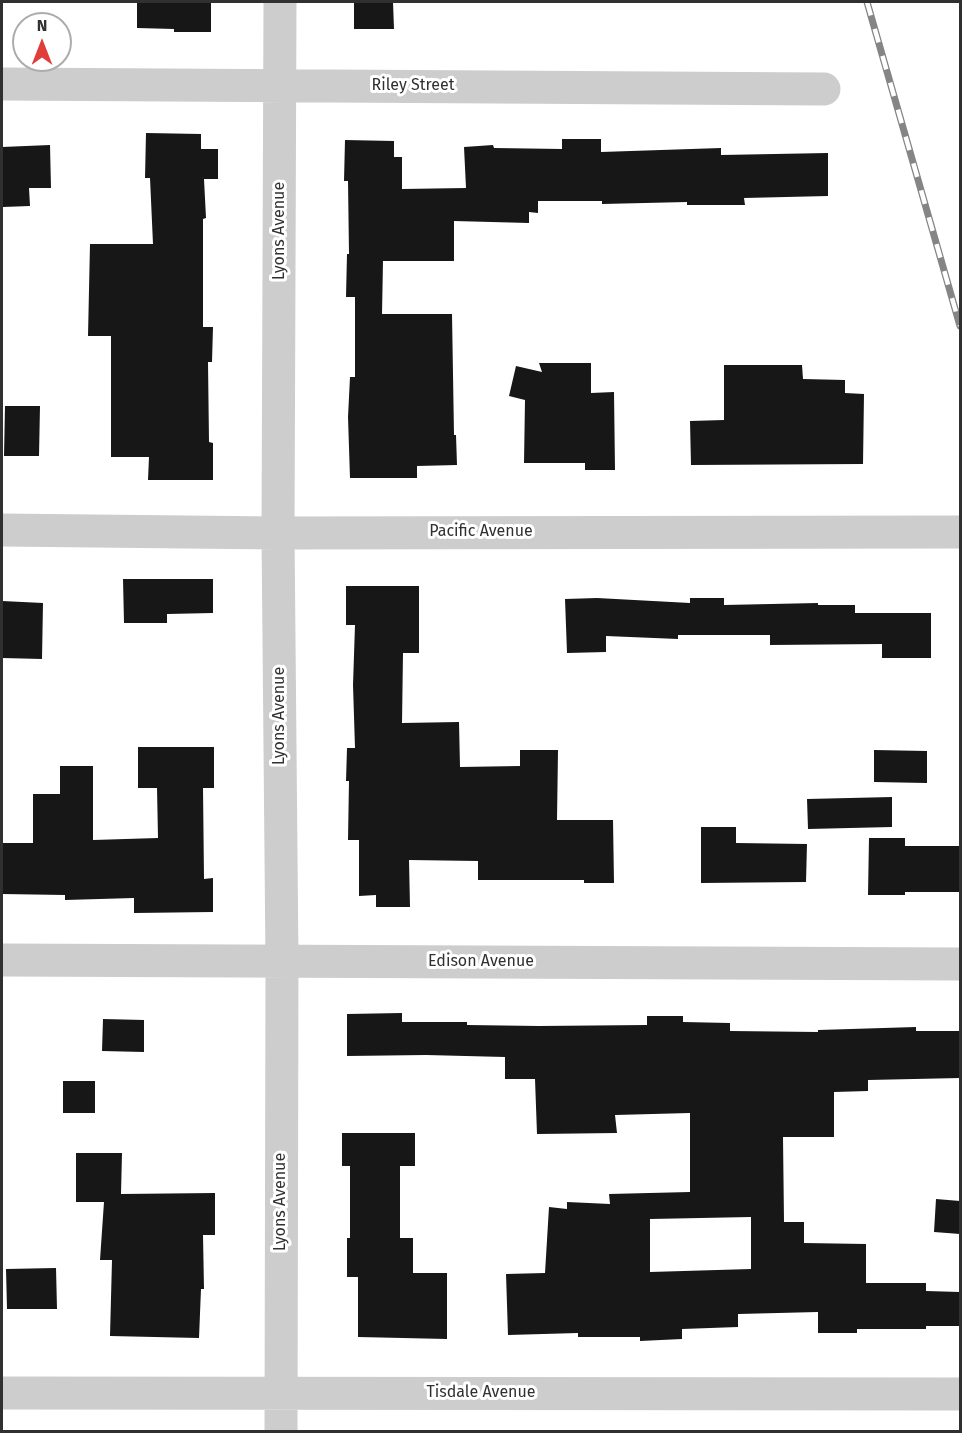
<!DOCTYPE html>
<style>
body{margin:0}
#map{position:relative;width:962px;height:1433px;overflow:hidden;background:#fff;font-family:"Fira Sans",sans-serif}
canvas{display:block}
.frame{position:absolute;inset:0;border:3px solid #303030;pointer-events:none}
.north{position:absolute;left:12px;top:12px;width:60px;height:60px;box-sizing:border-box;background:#fff;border:2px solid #acacac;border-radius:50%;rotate:0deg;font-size:16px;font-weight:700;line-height:24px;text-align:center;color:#303030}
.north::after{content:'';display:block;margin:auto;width:21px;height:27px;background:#df3e3a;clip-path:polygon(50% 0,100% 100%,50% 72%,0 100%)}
</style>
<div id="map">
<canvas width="962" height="1433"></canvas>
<div class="frame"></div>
<div class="north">N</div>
</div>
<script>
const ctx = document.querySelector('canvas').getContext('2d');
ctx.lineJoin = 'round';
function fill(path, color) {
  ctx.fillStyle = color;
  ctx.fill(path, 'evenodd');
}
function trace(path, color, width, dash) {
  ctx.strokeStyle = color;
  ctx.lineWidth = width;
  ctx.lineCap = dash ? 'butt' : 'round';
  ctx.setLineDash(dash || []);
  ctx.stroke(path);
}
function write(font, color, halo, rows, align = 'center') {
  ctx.font = font + ' "Fira Sans",sans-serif';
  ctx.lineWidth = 6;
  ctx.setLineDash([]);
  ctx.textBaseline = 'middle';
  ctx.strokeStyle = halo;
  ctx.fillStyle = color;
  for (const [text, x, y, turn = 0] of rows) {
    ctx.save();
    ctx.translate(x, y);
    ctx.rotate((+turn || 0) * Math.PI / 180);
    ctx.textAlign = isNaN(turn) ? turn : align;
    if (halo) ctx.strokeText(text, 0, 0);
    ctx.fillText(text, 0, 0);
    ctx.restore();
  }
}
const building = new Path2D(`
 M137 2H211V32H174V29L137 28Z
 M354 2H393L394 29H354Z
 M146 133 201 134V149H218V179H204L206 218 203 219V327H213L212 362H208L209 442 213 443V480H148L149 457H111V336H88L90 244H153L150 178H145Z
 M562 139H601V152L721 148V155L828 153V196L744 198 745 205H687V202L602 204V201H538V213L529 212V223L454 221V261H383L382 314H452L454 435H456L457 465 417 466V478H350L348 417 350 377H355V297H346L347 254H349L348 181H344L345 140 394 141V157H402V189L466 188 464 147 493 145 494 148 562 149Z
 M50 145 51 188H29L30 206 3 207 2 147Z
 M539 363H591V393L614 392 615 470H585V463H524L525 400 509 396 516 366 542 372Z
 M724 365H802L803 379 845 380V393L864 394 863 464 691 465 690 421 724 420Z
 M5 406H40L39 456H4Z
 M123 579H213V613L167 614V623H124Z
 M346 586H419V653H403L402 723 459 722 460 767 520 766V750H558L557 820H613L614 883H584V880H478V861L409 860 410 907H376V895L359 896V840H348L349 781H346L347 748H355L353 685 355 625H346Z
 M597 598 690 603V598H724V605L818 603V605H855V613H931V658H882V644L770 645V635H678V639L606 636V652L567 653 565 599Z
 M2 601 43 603 42 659 2 658Z
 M138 747H214V788H203L204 879 213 878V912L134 913V898L65 900V895L2 894V843H33V794H60V766H93V840L158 838 157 788H138Z
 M874 750 927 751V783L874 782Z
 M892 797V827L808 829 807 799Z
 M701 827H736V843L807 844 806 882 701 883Z
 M869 838H905V846H960V892H905V895H868Z
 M402 1013V1022H467V1025L539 1026 647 1025V1016H683V1022L730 1023V1031L818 1032V1030L916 1027V1031H960V1078L868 1080V1091L834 1092V1137H783L784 1222H804V1243L866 1244V1283H926V1291L960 1292V1326H926V1329H857V1333H818V1312L738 1314V1327L682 1329V1339L640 1341V1337H578V1333L508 1335 506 1274 545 1273 549 1207 567 1209V1202L610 1204 609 1194 690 1192V1113L615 1115 617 1133 537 1134 535 1079H505V1057L426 1055 347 1056V1014ZM751 1217V1269L650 1272V1219Z
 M103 1019 144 1020V1052L102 1051Z
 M63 1081H95V1113H63Z
 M342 1133H415V1166H400V1238H413V1273H447V1339L358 1337V1277H347V1238H350V1166H342Z
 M76 1153H122L121 1194 215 1193V1235H203L204 1289H201L199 1338 110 1336 112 1260H100L104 1202H76Z
 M936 1199 960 1201V1234L934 1232Z
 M56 1268 57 1309H7L6 1269Z`);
const minor = new Path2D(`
 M280 2 278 533 282 962 281 1432
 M2 84 824 89
 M2 530 278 533 960 532
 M2 960 960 964
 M2 1393 960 1394`);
const rail = new Path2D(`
 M867 2 960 326`);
const streetNames = [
 ["Riley Street",413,86],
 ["Lyons Avenue",280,231,-90],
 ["Pacific Avenue",481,532],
 ["Lyons Avenue",280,716,-90],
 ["Edison Avenue",481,962],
 ["Lyons Avenue",281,1202,-90],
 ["Tisdale Avenue",481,1393]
];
fill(building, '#171717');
trace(minor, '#cdcdcd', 33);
trace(rail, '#858585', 7);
trace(rail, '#fff', 4.5, [14]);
write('16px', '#303030', '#fff', streetNames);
</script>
